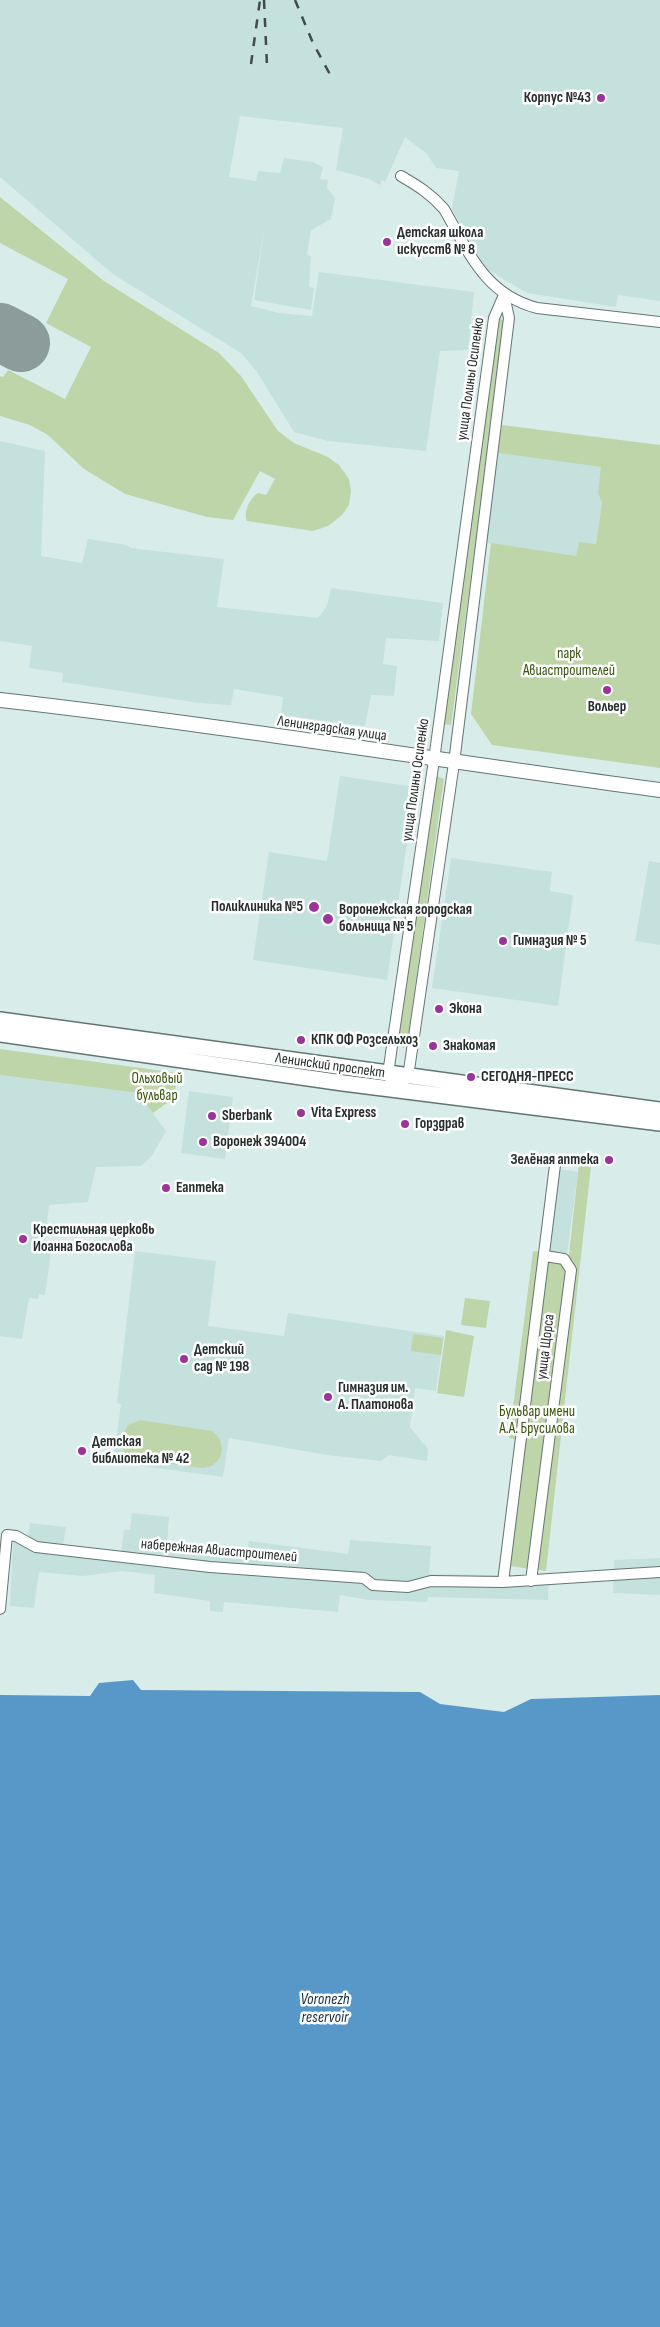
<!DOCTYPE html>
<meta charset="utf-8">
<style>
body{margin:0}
canvas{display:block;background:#d8edea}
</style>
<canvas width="660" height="2327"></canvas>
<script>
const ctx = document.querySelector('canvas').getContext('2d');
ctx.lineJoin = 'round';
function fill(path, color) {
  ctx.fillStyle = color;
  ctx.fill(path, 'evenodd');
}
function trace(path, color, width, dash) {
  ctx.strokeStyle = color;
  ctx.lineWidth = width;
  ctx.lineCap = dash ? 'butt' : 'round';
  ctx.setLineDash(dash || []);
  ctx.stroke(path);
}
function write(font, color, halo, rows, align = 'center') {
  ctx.font = font + ' "Sofia Sans Condensed",sans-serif';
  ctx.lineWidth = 5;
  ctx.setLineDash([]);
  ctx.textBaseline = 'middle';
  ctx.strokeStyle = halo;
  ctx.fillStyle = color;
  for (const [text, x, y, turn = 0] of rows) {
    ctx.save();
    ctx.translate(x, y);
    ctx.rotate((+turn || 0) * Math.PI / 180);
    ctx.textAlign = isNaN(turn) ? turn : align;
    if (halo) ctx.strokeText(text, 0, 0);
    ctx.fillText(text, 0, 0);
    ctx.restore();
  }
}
const built = new Path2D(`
 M0 0H660V301L618 295 616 307 527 293 485 268 452 209 459 171 436 168 427 154 405 137 385 182 382 180 380 185 369 179 336 170 343 128 240 116 229 177 256 181 258 171 280 173 284 158 313 162 323 167 320 179 328 180 327 188 335 198 331 219 311 230 307 255 311 256 309 287 314 288 311 310 254 300 265 224 251 306 279 313 312 316 319 272 474 292 468 350 440 351 426 451 328 441 294 432 257 372 241 353 114 275 0 177Z
 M0 441 45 451 41 556 82 563 88 539 127 545 131 548 224 559 217 607 318 618 327 606 331 588 443 603 439 641 386 638 383 664 397 666 394 696 371 695 365 726 281 715 283 697 234 689 231 705 199 703 62 682 63 673 29 668 32 646 0 641Z
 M498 453 602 467 598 493 602 501 596 544 576 556 486 543Z
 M340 776 415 787 387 980 253 960 269 852 327 861Z
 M451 858 552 872 550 891 573 895 558 1006 432 988Z
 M649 861 660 863V945L635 941Z
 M0 1075 138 1093 166 1131 152 1156 141 1166 96 1167 88 1202 49 1205 45 1240 52 1246 45 1295 39 1294 38 1299 29 1298 22 1339 0 1336Z
 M189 1091 233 1097 225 1159 181 1153Z
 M558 1169 578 1172 567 1254 549 1252Z
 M135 1251 216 1261 208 1326 284 1336 288 1313 444 1336 436 1391 415 1388 410 1427 428 1449 427 1461 389 1455 381 1461 327 1455 229 1438 223 1477 113 1462 121 1404 117 1403Z
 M132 1513 169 1517 167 1546 246 1556 249 1541 348 1554 350 1540 431 1546 429 1574 549 1576 548 1600 428 1597 427 1602 369 1600 340 1595 338 1612 224 1602 223 1612 210 1611V1601L154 1593 155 1575 122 1571 83 1576 39 1572 34 1608 10 1606 13 1542 27 1543 30 1523 66 1527 63 1546 121 1553 124 1530H130Z
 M660 1558V1595L613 1593 614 1560Z`);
const green = new Path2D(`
 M0 197 104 281 219 353 241 376 278 431 294 443 328 457 339 465 349 479 351 491 349 505 342 515 328 526 313 531 247 521C243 512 250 498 258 493L266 495 275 479 260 471 233 520 207 517 125 494 84 469 48 435 30 425 0 416V376L3 377 8 370 65 399 91 347 46 323 68 279 0 243Z
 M499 318 505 321 451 725 442 724 496 324Z
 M502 425 660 445V768L492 745 471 714 491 543 576 556 579 542 596 544 602 502 598 493 601 467 498 453Z
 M437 776 444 779 407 1045 403 1048 398 1045 435 778Z
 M0 1049 178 1073 174 1098 153 1113 138 1093 0 1075Z
 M579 1163 591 1166 546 1571 502 1565 518 1440 509 1438 533 1251 569 1255Z
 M465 1298 490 1301 486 1328 461 1325Z
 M446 1330 474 1336 464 1397 437 1393Z
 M413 1334 443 1338 441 1355 411 1351Z
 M140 1420 212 1431C229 1443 223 1467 202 1468L134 1459 124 1452 121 1438 128 1425Z`);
const water = new Path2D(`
 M133 1680 141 1690 420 1692 440 1704 504 1712 531 1699 660 1695V2327H0V1695L90 1696 99 1683Z`);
const runway = new Path2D(`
 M0 332 21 343`);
const street = new Path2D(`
 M401 176C418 186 431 194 444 209 469 252 484 294 537 308L660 322
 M504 295 509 318 454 763 408 1077 395 1089 388 1074 391 1053 434 760 494 318Z
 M531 1581 571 1270 564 1259 545 1256
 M503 1582 555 1165
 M0 1609 7 1535 16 1536 36 1547 210 1567 364 1578 373 1585 408 1587 431 1581 503 1582 660 1572`);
const secondary = new Path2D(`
 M0 700C221 725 440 761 660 790`);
const primary = new Path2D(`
 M0 1020 660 1110
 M0 1034 343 1083 660 1123`);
const rail = new Path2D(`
 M264 0 267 66
 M295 0 313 43 333 80
 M251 64 260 0`);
const markers = [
 [601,98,5,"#9a3499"],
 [387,242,5,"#9a3499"],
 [607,690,5,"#9a3499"],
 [314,907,6,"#9a3499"],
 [328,919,6,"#9a3499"],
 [503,941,5,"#9a3499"],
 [439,1009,5,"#9a3499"],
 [301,1040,5,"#9a3499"],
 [433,1046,5,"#9a3499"],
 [471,1077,5,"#9a3499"],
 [301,1113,5,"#9a3499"],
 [212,1116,5,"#9a3499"],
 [405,1124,5,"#9a3499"],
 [203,1142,5,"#9a3499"],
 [609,1160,5,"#9a3499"],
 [166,1188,5,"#9a3499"],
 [23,1239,5,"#9a3499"],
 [184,1359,5,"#9a3499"],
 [328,1397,5,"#9a3499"],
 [82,1451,5,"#9a3499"]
];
const poiNames = [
 ["Корпус №43",591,98,"right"],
 ["Детская школа",397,233],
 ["искусств № 8",397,250],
 ["Вольер",607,707,"center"],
 ["Поликлиника №5",303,907,"right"],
 ["Воронежская городская",339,910],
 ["больница № 5",339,927],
 ["Гимназия № 5",513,941],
 ["Экона",449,1009],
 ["КПК ОФ Розсельхоз",311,1040],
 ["Знакомая",443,1046],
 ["СЕГОДНЯ-ПРЕСС",481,1077],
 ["Vita Express",311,1113],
 ["Sberbank",222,1116],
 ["Горздрав",415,1124],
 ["Воронеж 394004",213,1142],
 ["Зелёная аптека",599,1160,"right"],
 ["Еаптека",176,1188],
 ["Крестильная церковь",33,1230],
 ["Иоанна Богослова",33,1247],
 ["Детский",194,1350],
 ["сад № 198",194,1367],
 ["Гимназия им.",338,1388],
 ["А. Платонова",338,1405],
 ["Детская",92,1442],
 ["библиотека № 42",92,1459]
];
const streetNames = [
 ["улица Полины Осипенко",471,379,-82],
 ["Ленинградская улица",332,729,8],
 ["улица Полины Осипенко",416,780,-82],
 ["Ленинский проспект",330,1066,8],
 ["улица Щорса",546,1347,-83],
 ["набережная Авиастроителей",219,1551,5]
];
const parkNames = [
 ["парк",569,654],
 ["Авиастроителей",569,671],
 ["Ольховый",157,1079],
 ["бульвар",157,1096],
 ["Бульвар имени",537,1412],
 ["А.А. Брусилова",537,1429]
];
const waterNames = [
 ["Voronezh",325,2000],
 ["reservoir",325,2018]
];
fill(built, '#c4e1dd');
fill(green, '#bed5a9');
fill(water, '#5898c9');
trace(runway, '#8c9c9a', 58);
trace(street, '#637572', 12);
trace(secondary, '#637572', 16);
trace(primary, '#637572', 18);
trace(street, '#fff', 10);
trace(secondary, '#fff', 14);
trace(primary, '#fff', 15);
trace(rail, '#414b49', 2.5, [9, 9]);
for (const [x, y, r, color] of markers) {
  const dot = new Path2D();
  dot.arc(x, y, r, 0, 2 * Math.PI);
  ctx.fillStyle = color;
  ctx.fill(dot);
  trace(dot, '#fff', 2);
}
write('bold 15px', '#262d2c', '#fff', poiNames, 'left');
write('15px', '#262d2c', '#fff', streetNames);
write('15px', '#36540a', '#fff', parkNames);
write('italic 16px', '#112d42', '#fff', waterNames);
</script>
